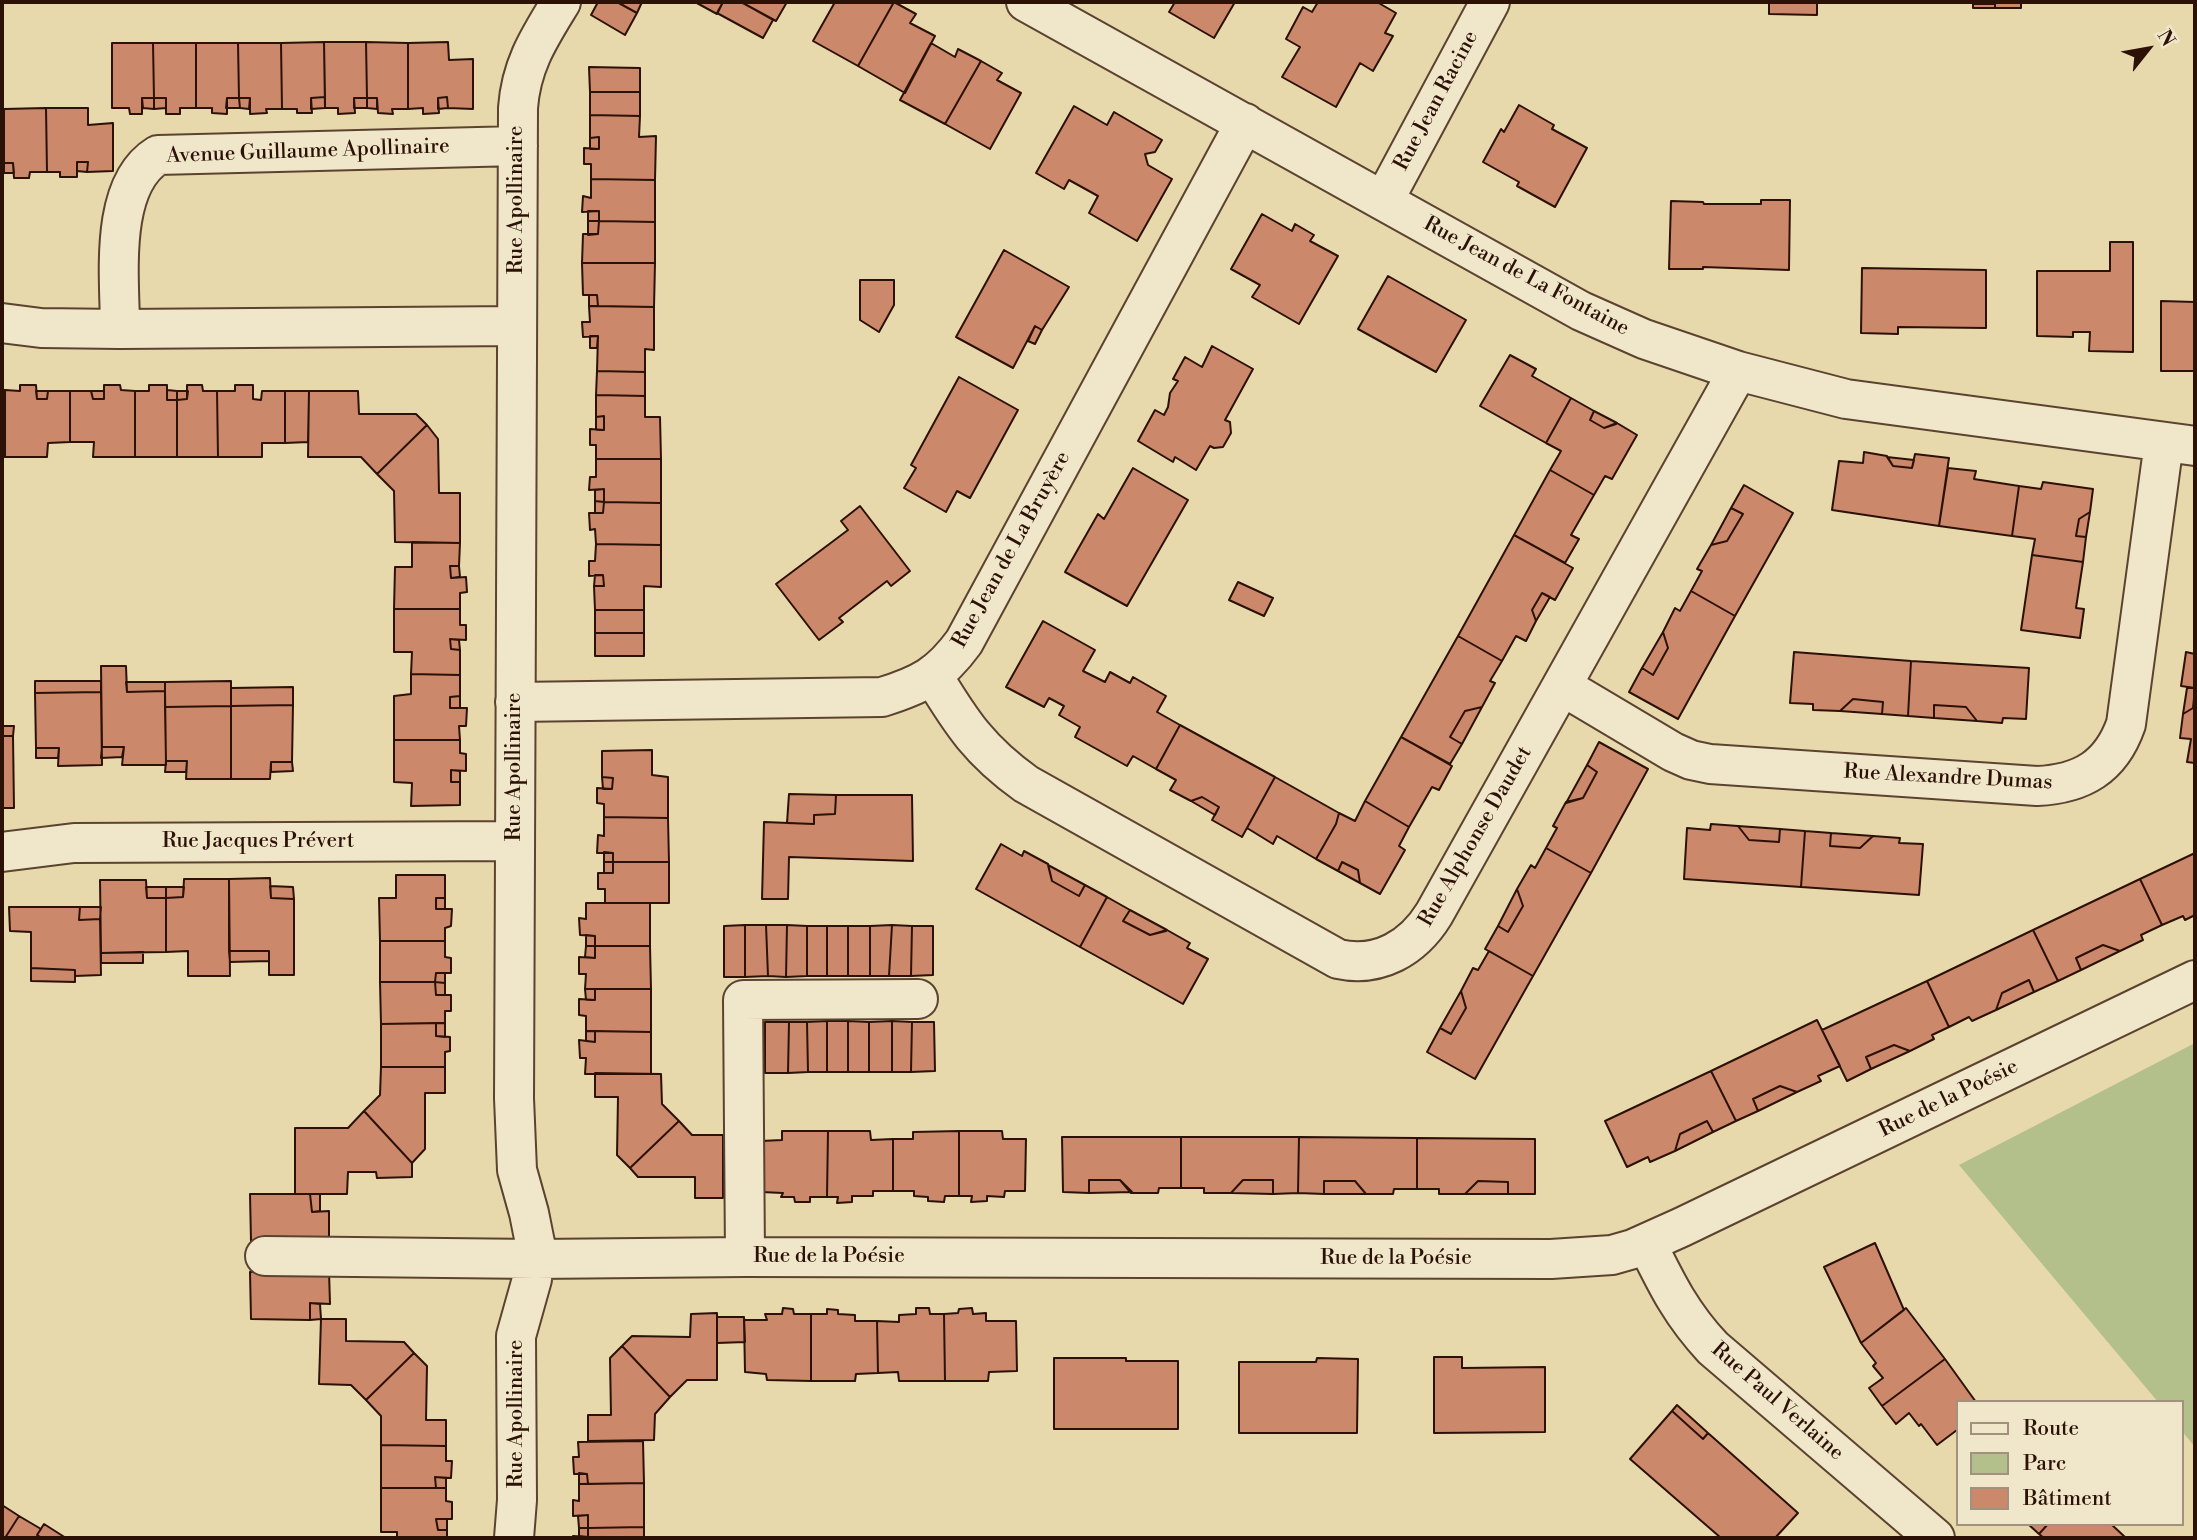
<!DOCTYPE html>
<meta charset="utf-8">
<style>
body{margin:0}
#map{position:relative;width:2197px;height:1540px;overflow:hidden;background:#e8d9ad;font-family:"Libre Bodoni",serif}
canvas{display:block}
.frame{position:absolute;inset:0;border:4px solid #2c1107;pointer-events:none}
.legend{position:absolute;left:1956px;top:1400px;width:228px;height:126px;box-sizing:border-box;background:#f0e6ca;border:2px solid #a2917c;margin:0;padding:9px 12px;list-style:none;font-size:21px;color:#2c1107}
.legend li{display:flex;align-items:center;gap:14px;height:35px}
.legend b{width:35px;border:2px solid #a2917c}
.north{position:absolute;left:2113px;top:14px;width:70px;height:70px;-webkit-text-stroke:5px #f0e6ca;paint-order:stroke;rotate:59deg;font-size:19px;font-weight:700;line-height:28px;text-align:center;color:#2c1107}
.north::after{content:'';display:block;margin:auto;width:24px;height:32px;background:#2c1107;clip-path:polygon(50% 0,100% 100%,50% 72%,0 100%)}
</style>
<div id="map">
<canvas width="2197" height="1540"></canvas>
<div class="frame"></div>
<ul class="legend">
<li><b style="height:9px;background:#f0e6ca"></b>Route</li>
<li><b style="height:19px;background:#b3c08c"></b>Parc</li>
<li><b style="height:19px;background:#cc886b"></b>Bâtiment</li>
</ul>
<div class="north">N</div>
</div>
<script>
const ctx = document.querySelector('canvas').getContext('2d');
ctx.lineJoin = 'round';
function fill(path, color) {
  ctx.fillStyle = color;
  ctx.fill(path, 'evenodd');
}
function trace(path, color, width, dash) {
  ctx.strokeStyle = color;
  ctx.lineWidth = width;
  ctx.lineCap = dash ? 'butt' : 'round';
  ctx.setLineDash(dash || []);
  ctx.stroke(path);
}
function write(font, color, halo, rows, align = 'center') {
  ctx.font = font + ' "Libre Bodoni",serif';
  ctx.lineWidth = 7;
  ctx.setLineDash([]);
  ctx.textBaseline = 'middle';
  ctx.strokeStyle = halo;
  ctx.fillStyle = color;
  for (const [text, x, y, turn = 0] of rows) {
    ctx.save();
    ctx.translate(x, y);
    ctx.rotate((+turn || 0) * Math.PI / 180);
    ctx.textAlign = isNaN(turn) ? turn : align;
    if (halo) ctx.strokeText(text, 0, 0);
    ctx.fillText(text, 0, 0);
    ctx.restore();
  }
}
const green = new Path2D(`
 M2195 1043V1447L2181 1430V1402H2158L1959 1165Z`);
const building = new Path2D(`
 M598 2H617L637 13 625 35 591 15Z
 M617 2H642L637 13Z
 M695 2H723L717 14Z
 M723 2H741L773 20 763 38 717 13Z
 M741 2H787L776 21Z
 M835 2H894L858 66 813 41Z
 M894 2 916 14 910 23 935 36 905 93 858 66Z
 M1175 2H1235L1214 38 1169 12Z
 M1318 2H1377L1396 13 1385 33 1393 36 1373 71 1360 63 1336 107 1282 77 1300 47 1286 39 1303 7 1312 12Z
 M1769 2H1817V15L1769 14Z
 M1973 2H2021V8H1995V4H1973Z
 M1973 4H1995V8H1973Z
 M324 42H366L367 98H354L355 113 338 114V108H325Z
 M324 42 325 97 311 98 312 113H297V109H282L281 43Z
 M366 42 408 43V109H392L393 114 378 113 377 98H367Z
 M448 42 449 60 473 59V109L448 108 447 97 438 98 439 113 423 114V108L408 109V43Z
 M112 43H153L154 98H142V114H130L129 108H112Z
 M153 43H196V108H180V114H166V98H154Z
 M196 43H238L239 98H227V114L212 113V108H196Z
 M238 43H281L282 109H266L267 113 250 114V98H239Z
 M931 43 955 57 958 49 981 61 945 124 900 100Z
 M981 61 1002 73 997 80 1021 93 990 149 945 124Z
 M589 67 640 68V92H590Z
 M590 92H640V116L590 115Z
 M325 97V108L311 109V98Z
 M447 97 448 108 438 109V98Z
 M142 98H154V109L143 108Z
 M154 98H166V108L154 109Z
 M227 98H239L240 108H226Z
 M239 98H250L249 109 240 108Z
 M354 98H367V108H354Z
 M367 98H377V109L367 108Z
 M1519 105 1554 125 1552 129 1587 148 1555 207 1517 186 1519 182 1483 162 1501 129 1504 132Z
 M1074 106 1107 125 1114 112 1162 140 1155 152 1145 154 1148 165 1172 179 1137 241 1089 213 1098 196 1069 180 1064 189 1036 173Z
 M46 108H88V125L113 123V171L87 172 88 162H77V177H60V172H47Z
 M46 108 47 172H30L29 178H14L13 163H4V109Z
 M2 109H4V173H2Z
 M590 115 640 116 639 137 656 136 655 180 591 179V164H584V148L599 149V137L590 138Z
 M599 137V149H590V138Z
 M77 162H88L87 172 77 171Z
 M4 163H13L14 173H4Z
 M591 179 655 180V222L599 221V211L582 212 583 196 591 198Z
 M1761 200H1790L1789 270 1703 267V269H1669L1671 201 1703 202 1704 204H1761Z
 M588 211H599V221H588Z
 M1262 214 1292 231 1295 224 1314 235 1310 241 1338 256 1299 324 1252 297 1260 285 1231 269Z
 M588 221H599L598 234 588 235Z
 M599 221 655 222V263H582L583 234H598Z
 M2110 242H2133V352L2089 351 2090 332H2073V337L2037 336V271H2110Z
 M1004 250 1069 287 1042 330 1035 326 1013 368 956 337Z
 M582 263H655L654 307 598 306 597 295H583Z
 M1862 268 1986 270V328L1898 327V334L1861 333Z
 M1388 276 1466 320 1436 372 1358 329Z
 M860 280H894V305L879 332 860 320Z
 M589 295H597L598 306H589Z
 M2161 301 2195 302V371H2161Z
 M589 306 654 307V350L645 349V372L597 371 598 336 583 337 582 322H590Z
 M1035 326 1042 330 1035 344 1028 341Z
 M590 336H598L597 348H590Z
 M1212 346 1253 369 1225 420 1230 422 1231 433 1223 447 1214 448 1210 446 1196 470 1175 457 1173 462 1138 441 1155 410 1164 415 1168 407 1170 393 1178 381 1173 379 1185 357 1202 367Z
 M1510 355 1536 369 1532 376 1571 398 1546 443 1480 406Z
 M597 371 645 372V396L596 395Z
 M959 377 1018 410 970 498 957 491 946 512 904 488 916 468 911 465Z
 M20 385H36L37 399H47L48 391H70V442L48 443 47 457H5V390L20 391Z
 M104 385H120L121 390 135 391V457H93L94 442H70V391H91L93 399H104Z
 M149 385H167V400H177V457H135V391H149Z
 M187 385H202L203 391H217L218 457H177V400L187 399Z
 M235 385H253V399L261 400 262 391H285V443H262V457H218L217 391H235Z
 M2 390H5V457H2Z
 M167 390 177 391V400H167Z
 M36 391H48L47 399H37Z
 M91 391H104V399H93Z
 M177 391H188L187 399 177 400Z
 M285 391H309L308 442 285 443Z
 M309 391H358L359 414H416L427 425 377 474 361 457H308Z
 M596 395 645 396V417H660L661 459H596V445H590V429L604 430V416L596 417Z
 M1571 398 1594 411 1590 420 1604 428 1617 423 1637 435 1612 479 1605 476 1594 495 1550 470 1561 451 1546 443Z
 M1594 411 1617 423 1616 424 1604 428 1590 420Z
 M604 416V430H596V417Z
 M427 425 438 439 439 493H460V543L395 542 394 491 377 474Z
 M1864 452 1887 456 1893 466 1912 468 1915 454 1949 458 1939 526 1832 510 1839 461 1863 463Z
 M1887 457 1914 460 1912 468 1893 466Z
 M596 459H661V503L604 502V489L589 490 590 477H596Z
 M1133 468 1188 500 1127 606 1065 572 1098 514 1104 519Z
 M1948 468 1976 471 1974 479 2019 486 2012 536 1939 526Z
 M1550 470 1594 495 1571 535 1579 539 1565 563 1514 535Z
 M2043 482 2093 489 2090 512 2079 519 2076 536 2086 537 2083 562 2032 555 2035 539 2012 536 2019 486 2041 489Z
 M1744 485 1793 513 1735 616 1691 591 1702 571 1697 569 1711 545 1727 541 1743 514 1731 508Z
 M604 489V502L595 501V490Z
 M595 501 604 502 603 513H595Z
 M604 502 661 503V545L596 544 595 529 590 530 589 513H603Z
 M860 506 910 571 891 586 887 581 839 618 843 622 819 640 776 584 848 530 841 521Z
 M1731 508 1743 514 1727 541 1711 545Z
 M2090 512 2086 537 2076 536 2079 519Z
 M1514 535 1573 568 1555 600 1542 593 1532 610 1536 621 1526 641 1516 636 1502 661 1458 636Z
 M412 542 460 543 459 566H450L451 578 466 577 467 592 460 593V609H394L395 567H412Z
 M596 544 661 545V587L644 586V610H595L594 586H604L603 575 589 576V561H595Z
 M2032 555 2083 562 2076 608 2084 609 2080 638 2021 630Z
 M450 566H459L460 577 451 578Z
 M595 575H603L604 586H594Z
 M1238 582 1273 598 1264 616 1229 600Z
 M1691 591 1735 616 1678 719 1629 692 1642 668 1653 675 1668 648 1663 632 1675 608 1680 611Z
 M1542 593 1550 597 1536 621 1532 610Z
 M394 609H460V625H466V640L450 639 451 649 460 650V675L411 674 412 652H394Z
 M595 610H644V633H595Z
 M1043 621 1095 650 1083 671 1105 682 1110 672 1130 683 1133 677 1166 696 1157 712 1180 725 1156 769 1133 756 1127 766 1075 737 1080 727 1059 715 1064 706 1049 698 1044 707 1006 687Z
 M1663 632 1668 648 1653 675 1642 668Z
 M595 633H644V656H595Z
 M1458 636 1502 661 1490 681 1495 683 1482 707 1465 711 1450 737 1462 744 1450 764 1401 737Z
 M450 639 459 640 460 650 451 649Z
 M1794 652 1911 661 1908 716 1882 714 1883 702 1853 699 1840 711 1813 710V704L1790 703Z
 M2186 652 2195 654V688L2181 686Z
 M1911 661 2029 668 2026 719 2003 718 2002 723 1977 721 1966 707 1934 705V718L1908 716Z
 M101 666H126L127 692 165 691 166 765H122L124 747H102Z
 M411 674 460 675V696L450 697V708H467L466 726H459L460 740H394V696L411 694Z
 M35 681H101V692L35 693Z
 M231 681V706L165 707V682Z
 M126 682H165V691L127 692Z
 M293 687V705L231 706V688Z
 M2187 688H2195L2193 708 2183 714Z
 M101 692 102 765 58 766 59 748H36L35 693Z
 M2195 692V763L2187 762 2191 739 2180 738 2183 714 2193 708Z
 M460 696V708H450V697Z
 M1853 699 1883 702 1882 714 1840 711Z
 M293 705 292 762H271L270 779H231V706Z
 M1934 705 1966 707 1977 721 1934 718Z
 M231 706V779H186L187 761H166L165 707Z
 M1482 707 1462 744 1450 737 1465 711Z
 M1180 725 1275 777 1242 837 1212 820 1219 807 1202 797 1191 801 1170 790 1176 780 1156 769Z
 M2 726H14L13 736H2Z
 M2 736H13L14 808H2Z
 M1401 737 1452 766 1439 790 1432 787 1409 827 1365 801Z
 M394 740H460V753L466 754V771L451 770V782H460V805L411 806 412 783 394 782Z
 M1599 742 1648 769 1591 873 1546 848 1557 828 1553 826 1566 802 1583 798 1597 772 1587 765Z
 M102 747H124L122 757 101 758Z
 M36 748H59L58 758H36Z
 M652 750V775L668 777V818L604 817V804L597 803V788L612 789 613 778 602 777V751Z
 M166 761H187L186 772H165Z
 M271 762H292L293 771 271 772Z
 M1587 765 1597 772 1583 798 1566 803Z
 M451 770 460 771V782H451Z
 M602 777 613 778 612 789H603Z
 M1275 777 1339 813 1336 824 1316 859 1277 836 1273 844 1247 828Z
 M789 794 836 795 835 814 814 815V824L787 823Z
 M836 795H912L913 861 789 857 788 899H762L764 822 814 824V815L835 814Z
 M1202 797 1219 807 1215 815 1191 801Z
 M1365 801 1409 827 1399 846 1405 850 1380 894 1360 883 1358 870 1342 862 1338 871 1316 859 1336 824 1339 813 1355 821Z
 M604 817 668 818 669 862H613V853H597L598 835 604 836Z
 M1711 824 1738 826 1749 840 1779 842 1780 829 1805 831 1801 887 1684 879 1687 828 1710 830Z
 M1738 826 1780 829 1779 842 1749 840Z
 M1805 831 1831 833 1830 846 1860 848 1873 836 1900 838 1899 843 1923 844 1919 895 1801 887Z
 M1831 833 1873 836 1860 848 1830 846Z
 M1001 844 1022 856 1024 851 1048 864 1052 881 1079 896 1085 885 1107 897 1080 947 976 889Z
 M1546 848 1591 873 1533 976 1485 949 1498 926 1508 932 1523 906 1517 889 1531 865 1535 868Z
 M604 852 613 853V862H604Z
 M2195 853V915L2185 920 2183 916 2162 925 2140 879Z
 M604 862H613V873H604Z
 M613 862H669V903H605V889H598V873H613Z
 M1342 862 1358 870 1360 883 1338 871Z
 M1048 865 1085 885 1079 896 1052 881Z
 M396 875H445V898H436V909H452L451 926 445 928V941H380L379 898H396Z
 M270 878 271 898 294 899V975H269V951H229V879Z
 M184 879H229L230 976H188V951L166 952V898L183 897Z
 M2140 879 2162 925 2141 935 2143 940 2120 951 2103 945 2076 958 2081 970 2058 981 2033 930Z
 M100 880H146L147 898H166V952L101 953Z
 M270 886 293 887 294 899 271 898Z
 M146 887H166V898H147Z
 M166 887H184L183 897 166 898Z
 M1517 889 1523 906 1508 932 1498 926Z
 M1107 897 1130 910 1123 921 1150 935 1167 930 1190 943 1187 948 1208 959 1183 1004 1080 947Z
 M436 898H445V909H436Z
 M586 903H650V946H595V936L580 935 579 918 586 919Z
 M9 907H80L79 920 100 919 101 975 75 976V970L31 968V932L10 931Z
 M80 907H101L100 919 79 920Z
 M1130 910 1167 930 1166 931 1150 935 1123 921Z
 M745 925H766L768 976 745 977Z
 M745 925V977H724V926Z
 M766 925H787L786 977 768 976Z
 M787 925 807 926V976L786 977Z
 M892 925 889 976H870V926Z
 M892 925 912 926 911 976H889Z
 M807 926H827V976H807Z
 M827 926H848V976H827Z
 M848 926H870V976H848Z
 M912 926H933V975L911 976Z
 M2033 930 2058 981 2034 992 2029 980 2002 993 1996 1010 1972 1021 1969 1017 1949 1027 1927 981Z
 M586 935 595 936V946H586Z
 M380 941H445V957L451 958V973H436L435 982H380Z
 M2103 945 2120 951 2081 970 2076 958Z
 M586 946H595V958L585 957Z
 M595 946H650L651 989H585L586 974H579V957L595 958Z
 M229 951H269V961L230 962Z
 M1489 951 1533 976 1475 1079 1427 1052 1440 1028 1451 1034 1466 1008 1461 991 1473 968 1478 970Z
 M143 952V963H101V953Z
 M31 968 75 970V982L31 981Z
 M436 973H445V983L435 982Z
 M2029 980 2034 992 1996 1010 2002 993Z
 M1927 981 1949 1027 1932 1035 1934 1039 1910 1051 1894 1045 1866 1057 1871 1069 1847 1081 1822 1030Z
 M380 982H435L436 995H451V1011H445V1023L381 1024Z
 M435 982 445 983V995H436Z
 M585 989H595V1000H586Z
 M595 989H651V1032L586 1031V1016L579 1015V999L595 1000Z
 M1461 991 1466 1008 1451 1034 1440 1028Z
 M1817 1020 1840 1066 1818 1076 1821 1081 1797 1092 1780 1086 1753 1099 1758 1111 1736 1121 1711 1071Z
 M827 1021H848V1072H827Z
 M827 1021V1072H808L807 1022Z
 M848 1021 869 1022V1072H848Z
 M892 1021 912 1022 911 1072H892Z
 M892 1021V1072H869V1022Z
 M765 1022H789L788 1073H765Z
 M789 1022H807L808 1072 788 1073Z
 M912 1022H934L935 1071 911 1072Z
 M436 1023H445V1037L436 1036Z
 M436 1023V1036L450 1037V1051L445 1052V1067H381V1024Z
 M586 1031H595V1042L586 1041Z
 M595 1031 651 1032V1074H585L586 1058H580L579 1040 595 1042Z
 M1894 1045 1910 1051 1871 1069 1866 1057Z
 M381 1067H445V1093H425V1149L412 1163 364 1111 380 1095Z
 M1711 1071 1736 1121 1713 1132 1707 1121 1680 1134 1675 1151 1650 1162 1648 1157 1627 1167 1605 1121Z
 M595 1073 661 1074 662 1104 679 1121 630 1168 617 1155 618 1097H595Z
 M1780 1086 1797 1092 1758 1111 1753 1099Z
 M364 1111 412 1163V1177L377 1178 376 1172H348L347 1194H295V1128H348Z
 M679 1121 692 1135H723V1198H695V1177H638L630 1168Z
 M1707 1121 1713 1132 1675 1151 1680 1134Z
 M782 1131H828L827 1197H810V1202H795L794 1197H781L783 1193 761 1192V1141L782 1140Z
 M828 1131H870L871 1140 893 1139V1191H873V1196H852V1202L837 1203 838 1197H827Z
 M959 1131V1196H945L944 1202 928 1201V1197L914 1196V1191H893V1139H913V1132Z
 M959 1131H1002L1003 1139H1026L1025 1191H1005L1004 1197 987 1196V1201L971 1202 972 1196H959Z
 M1062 1137H1181V1188H1159L1158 1193H1131L1120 1180H1089V1193L1063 1192Z
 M1181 1137H1299L1298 1193 1273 1194V1180H1243L1231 1193H1204V1188H1181Z
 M1299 1137 1417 1138V1189H1394L1393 1194H1366L1355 1181H1324V1194L1298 1193Z
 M1417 1138 1535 1139V1194H1508V1182L1478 1181 1465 1194H1439V1189H1417Z
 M1089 1180H1120L1132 1192 1089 1193Z
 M1243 1180H1273V1194L1231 1193Z
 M1324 1181H1355L1366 1194H1324Z
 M1478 1181 1508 1182V1194H1465Z
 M250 1194H310L312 1212 329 1211V1241L251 1242Z
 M310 1194H320V1211L312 1212Z
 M1875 1243 1904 1310 1861 1343 1824 1267Z
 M329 1271 330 1304 310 1303V1320L251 1319 250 1272Z
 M310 1303 320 1304 321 1319 310 1320Z
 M783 1308 793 1309 794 1314H811V1381L767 1380 766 1374 745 1372 744 1320H767L765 1314H782Z
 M916 1308H929L930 1314H944L945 1381H899L898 1372 878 1373 877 1321 899 1322V1315L916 1314Z
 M972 1308 973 1314 986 1313V1321H1016L1017 1371 989 1372 988 1381H945L944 1314 958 1313 959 1309Z
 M1906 1308 1945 1359 1882 1406 1869 1388 1883 1378 1873 1366 1876 1363 1861 1343Z
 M827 1309 838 1310V1314L855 1315V1321H877L878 1373 856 1374 855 1381H811V1314H827Z
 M717 1313V1380H687L670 1397 622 1346 632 1336 690 1337 691 1314Z
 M717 1317H744L745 1342 717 1343Z
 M321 1319H346V1341L404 1342 414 1353 366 1400 351 1385 319 1384Z
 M622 1346 670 1397 655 1414 654 1440 588 1441V1415H611L610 1358Z
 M414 1353 427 1366 426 1420H446V1446L381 1445V1416L366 1400Z
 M1434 1357H1462V1368L1545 1367V1432L1434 1433Z
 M1054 1358H1126V1361H1178V1429H1054Z
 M1317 1358 1358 1359 1357 1433H1239V1362H1316Z
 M1945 1359 1976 1402H1957V1430L1937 1445 1921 1424 1919 1426 1909 1413 1896 1424 1882 1406Z
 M1677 1405 1708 1433 1703 1439 1672 1411Z
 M1672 1411 1703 1439 1708 1433 1798 1513 1775 1538H1721L1630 1459Z
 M643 1441 644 1483 588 1484 587 1474H574L573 1457H579L578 1442Z
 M381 1445 446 1446V1461H452L451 1478 435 1477 436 1488H381Z
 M579 1473 587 1474 588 1484H579Z
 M435 1477 446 1478V1488H436Z
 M644 1483V1527L588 1528V1515L573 1516V1500L579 1501V1484Z
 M381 1488H446V1501L452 1502V1519H436L438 1530H447V1538H397V1532H381Z
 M2 1505 19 1516 5 1538H2Z
 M588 1515V1528H579L578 1516Z
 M19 1516 41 1529 37 1535 42 1538H5Z
 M436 1519H447V1530H438Z
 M44 1524 66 1538H42L37 1535Z
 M2028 1524H2048L2039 1534Z
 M2048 1524H2111L2126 1538H2044L2039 1534Z
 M644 1527V1538H573V1536L588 1537V1528Z
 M579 1528H588V1537L579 1536Z`);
const minor = new Path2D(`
 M1026 2 1581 311 1644 339 1738 371 1846 399 2195 446
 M1384 200 1490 2
 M2 323 41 328 120 329 517 326
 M120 329C120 279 108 186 158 155L518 146
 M933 676C962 724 980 751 1026 784L1338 959C1379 968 1413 948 1434 914L1738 371
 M1562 686 1673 752 1691 760 1710 764 2037 786C2082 784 2111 767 2126 724L2164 442
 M515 702 882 697C921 685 940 675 964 642L1245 123
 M2 852 74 843 515 841
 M1647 1244C1667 1285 1682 1315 1713 1348L1935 1538
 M265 1256 535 1259 745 1257 1551 1259 1612 1255 1633 1249 1682 1227 2195 980
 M745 1257 743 1000 918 999
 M514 1538 517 1500 516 1336 532 1279 535 1243 529 1213 517 1170 514 1098 518 108C521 65 539 38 561 2`);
const streetNames = [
 ["Rue Jean Racine",1437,101,-62],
 ["Avenue Guillaume Apollinaire",308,152,-2],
 ["Rue Apollinaire",517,200,-90],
 ["Rue Jean de La Fontaine",1526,277,28],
 ["Rue Jean de La Bruyère",1012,550,-61],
 ["Rue Apollinaire",515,767,-90],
 ["Rue Alexandre Dumas",1948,778,3],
 ["Rue Alphonse Daudet",1476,837,-60],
 ["Rue Jacques Prévert",258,842],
 ["Rue de la Poésie",1949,1099,-26],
 ["Rue de la Poésie",829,1257],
 ["Rue de la Poésie",1396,1259],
 ["Rue Paul Verlaine",1777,1402,41],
 ["Rue Apollinaire",517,1414,-90]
];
fill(green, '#b3c08c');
fill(building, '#cc886b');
trace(building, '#2c1107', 2);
trace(minor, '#5b4330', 42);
trace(minor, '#f0e6ca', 38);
write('21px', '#2c1107', '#f0e6ca', streetNames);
</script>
